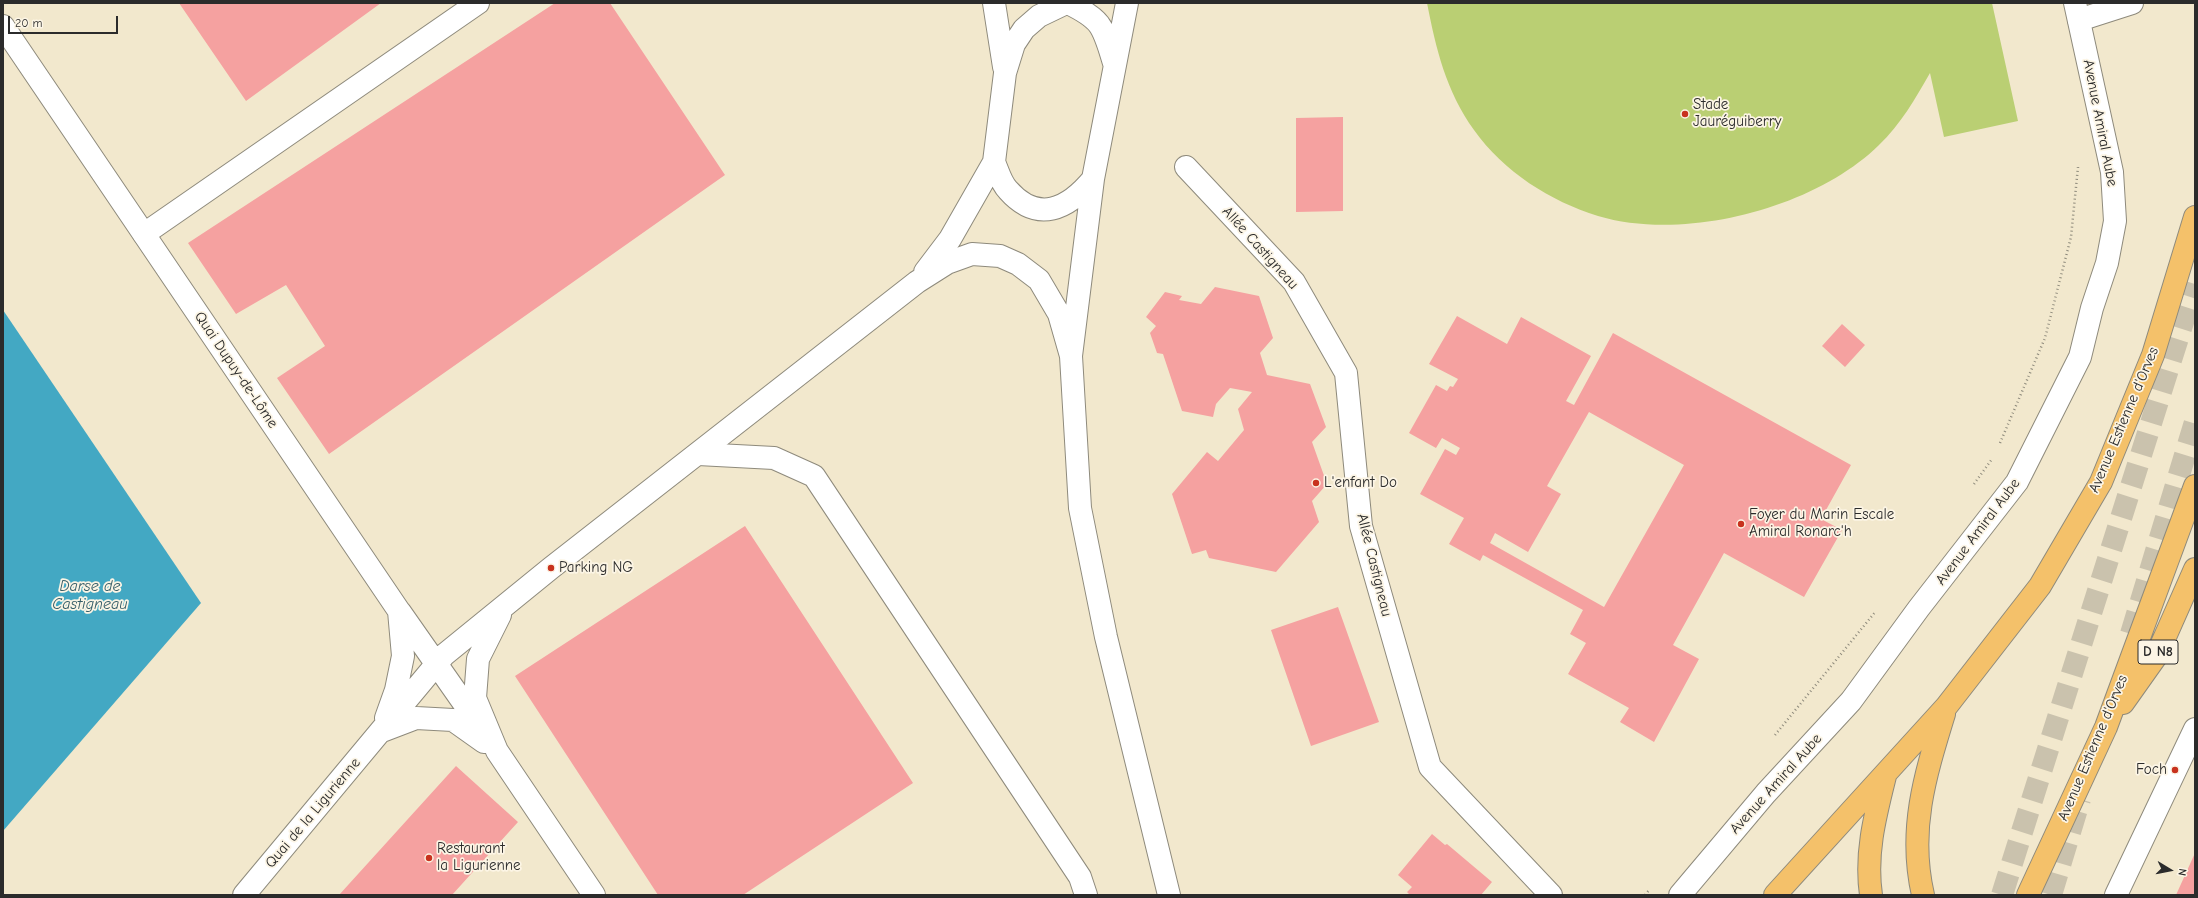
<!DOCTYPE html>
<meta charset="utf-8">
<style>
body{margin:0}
#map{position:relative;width:2198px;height:898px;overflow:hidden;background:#f2e8cd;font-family:"Comic Neue",sans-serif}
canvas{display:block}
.frame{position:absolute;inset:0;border:4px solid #2b2b2b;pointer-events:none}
.north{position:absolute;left:2150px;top:850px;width:40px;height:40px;-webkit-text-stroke:3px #fcf5e5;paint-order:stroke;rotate:100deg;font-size:11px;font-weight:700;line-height:16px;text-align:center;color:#2b2b2b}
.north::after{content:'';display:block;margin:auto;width:14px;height:18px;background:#2b2b2b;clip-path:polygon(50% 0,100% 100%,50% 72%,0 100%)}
.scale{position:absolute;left:8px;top:16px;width:110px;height:18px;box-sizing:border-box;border:2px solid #2b2b2b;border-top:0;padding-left:5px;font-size:12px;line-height:14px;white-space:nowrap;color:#2b2b2b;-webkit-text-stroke:3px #fcf5e5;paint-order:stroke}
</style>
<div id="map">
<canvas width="2198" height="898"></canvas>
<div class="frame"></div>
<div class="north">N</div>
<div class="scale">20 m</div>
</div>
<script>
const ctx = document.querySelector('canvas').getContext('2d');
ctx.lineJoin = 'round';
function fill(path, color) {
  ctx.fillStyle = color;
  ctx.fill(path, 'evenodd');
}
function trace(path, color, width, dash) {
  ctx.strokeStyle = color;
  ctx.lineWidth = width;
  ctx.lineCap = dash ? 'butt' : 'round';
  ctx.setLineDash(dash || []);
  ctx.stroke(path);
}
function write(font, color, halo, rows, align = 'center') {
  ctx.font = font + ' "Comic Neue",sans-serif';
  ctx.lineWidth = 3.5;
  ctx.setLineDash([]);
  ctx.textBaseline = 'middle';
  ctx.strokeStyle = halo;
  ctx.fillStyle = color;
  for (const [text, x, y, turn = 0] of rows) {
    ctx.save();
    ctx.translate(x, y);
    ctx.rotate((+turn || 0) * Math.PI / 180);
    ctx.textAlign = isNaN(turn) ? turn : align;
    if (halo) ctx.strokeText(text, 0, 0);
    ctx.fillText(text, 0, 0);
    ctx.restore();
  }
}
const green = new Path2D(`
 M1427 3H1992L2018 121 1944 137 1930 73C1915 99 1901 124 1879 145 1815 208 1685 242 1598 216 1550 201 1504 172 1474 130 1446 91 1436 49 1427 3Z`);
const water = new Path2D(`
 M3 310 201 603 3 831Z`);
const building = new Path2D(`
 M179 3H381L246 101Z
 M555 3H610L725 175 329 454 277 378 325 346 286 285 236 314 188 243Z
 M1343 117V211L1296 212V118Z
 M1215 287 1259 296 1273 338 1260 353 1267 375 1310 384 1326 427 1312 442 1327 484 1312 501 1319 522 1276 572 1209 558 1206 550 1192 554 1172 494 1207 452 1218 461 1244 430 1238 409 1252 392 1230 388 1216 404 1213 417 1182 411 1163 354 1157 353 1150 333 1156 326 1146 317 1165 292 1182 296 1179 300 1201 304Z
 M1457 316 1507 344 1521 317 1591 356 1566 401 1574 405 1613 333 1851 465 1821 519 1842 530 1804 597 1724 553 1673 645 1699 659 1654 742 1620 722 1629 708 1568 674 1586 643 1570 634 1583 610 1483 555 1480 561 1449 544 1464 518 1420 494 1445 449 1456 455 1460 448 1442 438 1436 448 1409 433 1436 385 1447 391 1450 386 1453 387 1458 379 1429 364ZM1589 412 1684 465 1604 607 1490 543 1495 533 1528 552 1561 494 1547 486Z
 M1842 324 1865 345 1845 367 1822 346Z
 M745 526 913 783 743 895H658L515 676Z
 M1338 607 1379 722 1311 746 1271 630Z
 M456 766 518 822 452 895H339Z
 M1432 834 1445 845 1447 844 1492 882 1481 895H1410L1407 892 1412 887 1398 875Z
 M2195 853V895H2176Z`);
const motorwayTunnel = new Path2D(`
 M2131 634 2195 422
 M2002 895 2195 284
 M2051 895 2080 799`);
const path = new Path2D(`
 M2000 443 2045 338 2071 237 2078 167
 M1974 484 1992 459
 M1775 735 1876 611
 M1645 895 1650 889`);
const service = new Path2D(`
 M2079 20 2132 3
 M698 454 774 458 814 476 1080 877 1086 895
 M2116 895 2195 729`);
const minor = new Path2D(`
 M1186 167 1294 282 1346 373 1361 526 1430 767 1551 895
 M144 234 478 3
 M1680 895 1766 793 1851 701 1919 608 2017 482 2080 357 2092 308 2107 263 2115 221 2112 172 2075 3`);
const tertiary = new Path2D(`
 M994 3 1004 67
 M1068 3C1103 20 1103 27 1114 63
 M1127 3 1093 179 1071 356 1080 508 1106 637 1169 895
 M3 26 399 611 403 656 396 690 386 718
 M994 162C998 171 1001 183 1008 190 1038 224 1068 209 1093 179
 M925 272 950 239 994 162 1005 73 1014 44 1024 29 1039 16 1066 3
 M400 612 477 722
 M500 615 478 659 475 698 497 751 594 895
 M382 731 416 718 453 720 484 742
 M244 895 444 655 551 568 917 282 947 263 972 254 1000 256 1018 264 1039 280 1059 314 1071 356`);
const primary = new Path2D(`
 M2123 703 2157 655 2195 569
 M1775 895 1946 707 2040 586 2101 482 2153 355 2195 217
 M1871 895C1865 854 1875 816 1885 776
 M1923 895C1908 830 1925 776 1944 714
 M2028 895 2106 727 2195 486`);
const markers = [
 [1685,114,4,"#c8321e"],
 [1316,483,4,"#c8321e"],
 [1741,524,4,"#c8321e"],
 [551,568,4,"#c8321e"],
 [2175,770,4,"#c8321e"],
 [429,858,4,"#c8321e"]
];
const shields = [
 [2158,652,40]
];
const shieldNames = [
 ["D N8",2158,652]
];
const poiNames = [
 ["Stade",1693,105],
 ["Jauréguiberry",1693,122],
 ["L'enfant Do",1324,483],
 ["Foyer du Marin Escale",1749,515],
 ["Amiral Ronarc'h",1749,532],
 ["Parking NG",559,568],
 ["Foch",2167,770,"right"],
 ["Restaurant",437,849],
 ["la Ligurienne",437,866]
];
const streetNames = [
 ["Avenue Amiral Aube",2100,123,79],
 ["Allée Castigneau",1260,248,48],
 ["Quai Dupuy-de-Lôme",236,370,56],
 ["Avenue Estienne d'Orves",2124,420,-67],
 ["Avenue Amiral Aube",1978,532,-53],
 ["Allée Castigneau",1374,565,76],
 ["Avenue Estienne d'Orves",2093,748,-67],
 ["Avenue Amiral Aube",1776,784,-48],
 ["Quai de la Ligurienne",313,813,-50]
];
const waterNames = [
 ["Darse de",90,586],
 ["Castigneau",90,604]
];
fill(green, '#bacf73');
fill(water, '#43a8c3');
fill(building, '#f5a1a0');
trace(motorwayTunnel, '#cac2ad', 22, [22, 11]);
trace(service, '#8e8a7c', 24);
trace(minor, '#8e8a7c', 24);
trace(tertiary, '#8e8a7c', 24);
trace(primary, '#8e8a7c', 24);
trace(path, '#8e8a7c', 2.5, [1, 3]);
trace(service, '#fff', 22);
trace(minor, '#fff', 22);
trace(tertiary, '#fff', 22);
trace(primary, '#f4c16a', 22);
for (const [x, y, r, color] of markers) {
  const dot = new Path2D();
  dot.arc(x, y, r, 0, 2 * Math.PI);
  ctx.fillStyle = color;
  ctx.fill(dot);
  trace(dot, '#fcf5e5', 1.5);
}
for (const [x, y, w] of shields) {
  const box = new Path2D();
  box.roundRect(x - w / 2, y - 12, w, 24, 3);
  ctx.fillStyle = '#fcf5e5';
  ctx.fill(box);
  trace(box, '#2b2b2b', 1);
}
write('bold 14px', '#2b2b2b', null, shieldNames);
write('15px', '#2b2b2b', '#fcf5e5', poiNames, 'left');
write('15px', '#2b2b2b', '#fcf5e5', streetNames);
write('italic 16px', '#355d68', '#fcf5e5', waterNames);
</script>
